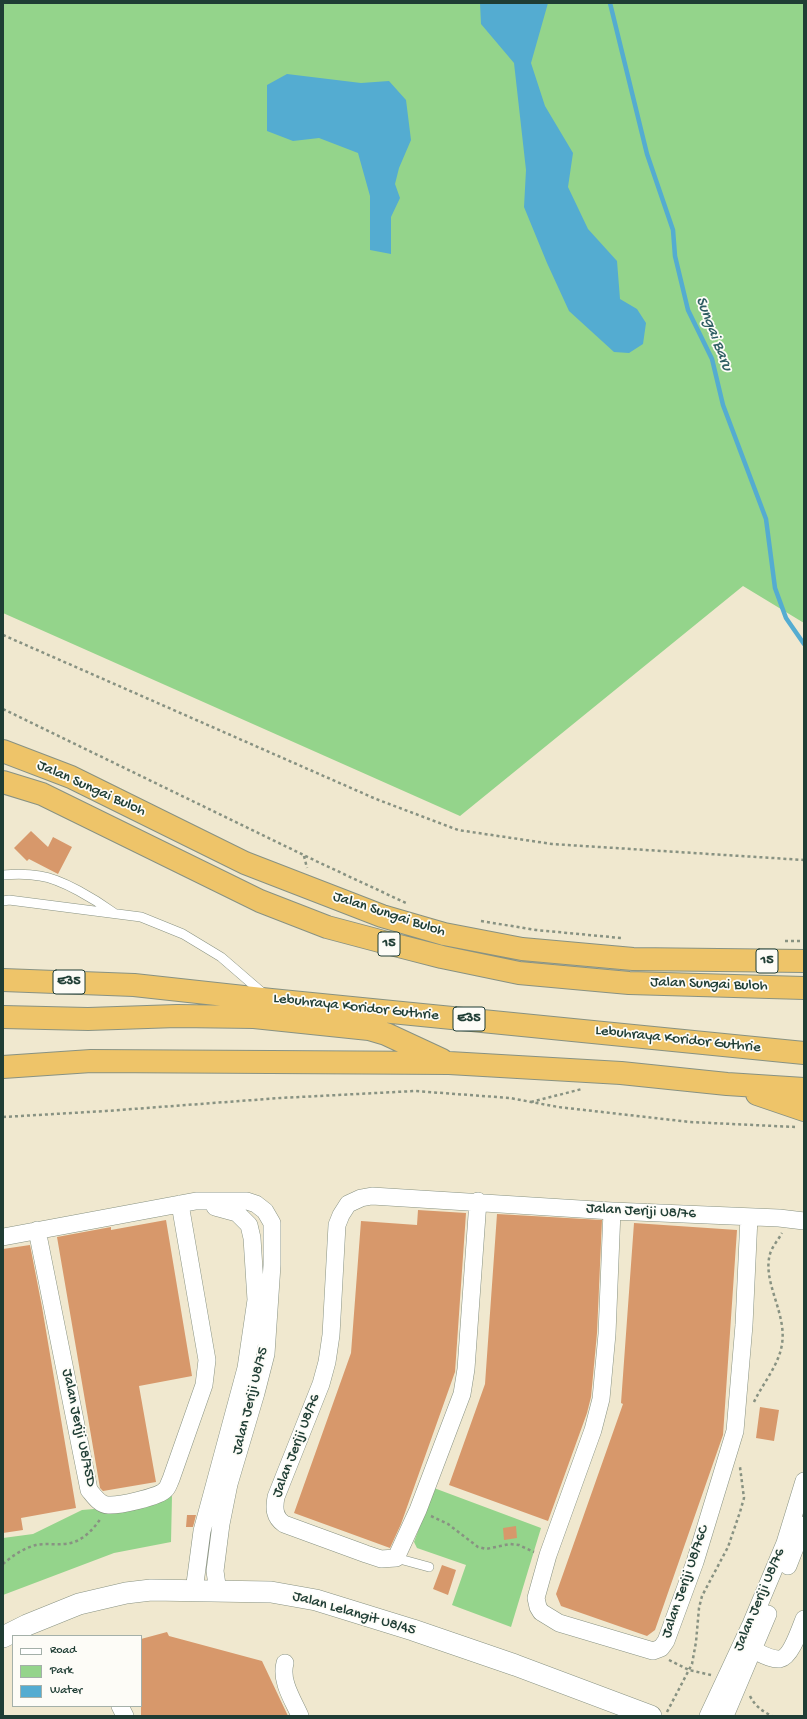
<!DOCTYPE html>
<style>
body{margin:0}
#map{position:relative;width:807px;height:1719px;overflow:hidden;background:#f0e8cf;font-family:"Gochi Hand",sans-serif}
canvas{display:block}
.frame{position:absolute;inset:0;border:4px solid #1f3d34;pointer-events:none}
.legend{position:absolute;left:12px;top:1635px;width:130px;height:72px;box-sizing:border-box;background:#fdfcf7;border:1px solid #a4b0a9;margin:0;padding:5px 7px;list-style:none;font-size:12px;color:#1f3d34}
.legend li{display:flex;align-items:center;gap:8px;height:20px}
.legend b{width:20px;border:1px solid #a4b0a9}
</style>
<div id="map">
<canvas width="807" height="1719"></canvas>
<div class="frame"></div>
<ul class="legend">
<li><b style="height:5px;background:#fff"></b>Road</li>
<li><b style="height:11px;background:#94d48b"></b>Park</li>
<li><b style="height:11px;background:#54acd1"></b>Water</li>
</ul>
</div>
<script>
const ctx = document.querySelector('canvas').getContext('2d');
ctx.lineJoin = 'round';
function fill(path, color) {
  ctx.fillStyle = color;
  ctx.fill(path, 'evenodd');
}
function trace(path, color, width, dash) {
  ctx.strokeStyle = color;
  ctx.lineWidth = width;
  ctx.lineCap = dash ? 'butt' : 'round';
  ctx.setLineDash(dash || []);
  ctx.stroke(path);
}
function write(font, color, halo, rows, align = 'center') {
  ctx.font = font + ' "Gochi Hand",sans-serif';
  ctx.lineWidth = 3.5;
  ctx.setLineDash([]);
  ctx.textBaseline = 'middle';
  ctx.strokeStyle = halo;
  ctx.fillStyle = color;
  for (const [text, x, y, turn = 0] of rows) {
    ctx.save();
    ctx.translate(x, y);
    ctx.rotate((+turn || 0) * Math.PI / 180);
    ctx.textAlign = isNaN(turn) ? turn : align;
    if (halo) ctx.strokeText(text, 0, 0);
    ctx.fillText(text, 0, 0);
    ctx.restore();
  }
}
const green = new Path2D(`
 M3 3H804V623L743 586 460 816 3 613Z
 M434 1488 541 1528 511 1627 452 1605 466 1565 417 1548 414 1542Z
 M172 1496 171 1542 114 1553 3 1595V1538L33 1534 82 1510 94 1509 114 1513Z`);
const water = new Path2D(`
 M480 3H548L531 63 545 106 573 153 568 187 588 229 617 261 620 299 637 309 646 323 643 344 629 353 614 352 569 311 547 263 524 207 526 170 514 63 481 24Z
 M287 74 361 83 389 81 406 100 411 140 399 168 395 184 400 198 391 217V254L370 250V196L358 153 319 138 293 141 267 131V85Z`);
const stream = new Path2D(`
 M610 3 647 154 673 230 675 256 688 310 712 359 723 405 766 519 775 588 786 618 804 644`);
const building = new Path2D(`
 M31 831 48 847 53 837 72 847 58 874 29 859 27 861 14 848Z
 M418 1210 466 1213 455 1372 401 1524 390 1548 294 1513 351 1353 361 1221 417 1225Z
 M497 1214 602 1220 597 1333 591 1397 587 1413 548 1521 449 1485 485 1384Z
 M166 1220 192 1376 139 1386 156 1482 103 1491 100 1488 57 1237 111 1227V1230Z
 M634 1223 737 1230 723 1435 655 1630 647 1636 561 1606 556 1594 623 1404 621 1403Z
 M30 1245 42 1307 76 1508 21 1518 23 1530 3 1533V1249Z
 M760 1407 779 1410 774 1441 756 1438Z
 M187 1515H196L193 1527H186Z
 M516 1526 517 1538 504 1540 503 1528Z
 M442 1565 456 1570 448 1595 433 1589Z
 M167 1632 169 1636 262 1661 288 1716H141V1639Z`);
const path = new Path2D(`
 M3 635 376 799 458 830 552 844 804 860
 M3 709 318 862 406 903
 M304 856 307 868
 M481 921 536 930 621 938
 M785 941H804
 M531 1102 582 1089
 M3 1117 106 1111 280 1098 415 1091 510 1098 558 1107 690 1122 795 1127
 M754 1402C763 1383 779 1365 782 1344 787 1313 762 1282 770 1254 772 1247 778 1240 782 1233
 M431 1516 448 1524 478 1547 486 1549 510 1544 519 1545 534 1552
 M3 1564C12 1556 24 1548 36 1545 45 1543 55 1545 64 1544 81 1543 92 1531 101 1518
 M669 1660 689 1670 711 1675
 M750 1696C755 1706 762 1711 772 1716
 M667 1712 692 1664 696 1642 699 1608 702 1596 728 1547 740 1512 744 1498 740 1467`);
const service = new Path2D(`
 M3 875C15 874 29 874 40 876 62 879 96 900 114 913
 M3 901 9 900 141 917 183 934 221 957 265 995
 M396 1558 429 1567`);
const minor = new Path2D(`
 M478 1201 466 1369 462 1394 418 1510 396 1558 381 1559 366 1554 284 1524C274 1517 274 1508 276 1497L321 1384 327 1362 331 1335 337 1225 341 1215 348 1204 361 1198 372 1196 612 1211 779 1218 804 1221
 M612 1211 607 1334 601 1399 593 1430 548 1555 536 1598 538 1607 541 1612 559 1623 653 1651 661 1648 666 1641 695 1562 735 1431 744 1325 749 1217
 M37 1230 89 1490C94 1496 100 1505 108 1505 118 1506 159 1497 165 1490 168 1488 169 1483 171 1479L204 1385 207 1360 180 1204
 M3 1237 196 1201H247L256 1204 265 1211 272 1223V1265L266 1354 256 1393 229 1484 221 1524 215 1571 218 1592
 M788 1566 804 1525
 M194 1591 202 1531 246 1368 256 1300 252 1238 249 1225 237 1213 215 1207
 M753 1650C760 1653 771 1660 780 1659 791 1657 800 1629 804 1619
 M285 1663C280 1681 293 1700 300 1716
 M120 1706 125 1716
 M708 1716 751 1624 785 1543 804 1481
 M725 1716 768 1614`);
const tertiary = new Path2D(`
 M3 1637 27 1625 79 1604 126 1593 151 1590 271 1592 316 1600 413 1630 515 1665 651 1716`);
const trunk = new Path2D(`
 M3 751 71 777 245 863 382 916 444 934 522 949 633 959 804 961
 M3 782 42 794 260 901 327 927 391 944 442 957 519 973 629 983 804 988`);
const motorway = new Path2D(`
 M3 980 134 985 271 1000 804 1053
 M3 1017 88 1019 177 1016 254 1017 369 1029 386 1034 442 1060
 M3 1067 91 1061 449 1063 621 1073 727 1084 804 1089
 M757 1094 804 1110`);
const shields = [
 [389,944,22],
 [767,961,22],
 [69,982,32],
 [469,1019,32]
];
const shieldNames = [
 ["15",389,944],
 ["15",767,961],
 ["E35",69,982],
 ["E35",469,1019]
];
const streetNames = [
 ["Jalan Sungai Buloh",91,789,24],
 ["Jalan Sungai Buloh",389,915,18],
 ["Jalan Sungai Buloh",709,985,2],
 ["Lebuhraya Koridor Guthrie",356,1008,6],
 ["Lebuhraya Koridor Guthrie",678,1040,6],
 ["Jalan Jeriji U8/76",641,1212,3],
 ["Jalan Jeriji U8/75",251,1401,-76],
 ["Jalan Jeriji U8/75D",78,1428,78],
 ["Jalan Jeriji U8/76",297,1446,-69],
 ["Jalan Jeriji U8/76C",686,1582,-71],
 ["Jalan Jeriji U8/76",760,1600,-67],
 ["Jalan Lelangit U8/45",354,1614,16]
];
const waterNames = [
 ["Sungai Baru",713,334,69]
];
fill(green, '#94d48b');
fill(water, '#54acd1');
trace(stream, '#54acd1', 4.5);
fill(building, '#d7986b');
trace(service, '#889282', 10);
trace(minor, '#889282', 18);
trace(tertiary, '#889282', 22);
trace(trunk, '#889282', 24);
trace(motorway, '#889282', 24);
trace(path, '#889282', 2.5, [3, 3]);
trace(service, '#fff', 9);
trace(minor, '#fff', 17);
trace(tertiary, '#fff', 21);
trace(trunk, '#eec469', 22);
trace(motorway, '#eec469', 22);
for (const [x, y, w] of shields) {
  const box = new Path2D();
  box.roundRect(x - w / 2, y - 12, w, 24, 3);
  ctx.fillStyle = '#fdfcf7';
  ctx.fill(box);
  trace(box, '#1f3d34', 1);
}
write('bold 14px', '#1f3d34', null, shieldNames);
write('15px', '#1f3d34', '#fdfcf7', streetNames);
write('italic 16px', '#2f5e63', '#fdfcf7', waterNames);
</script>
